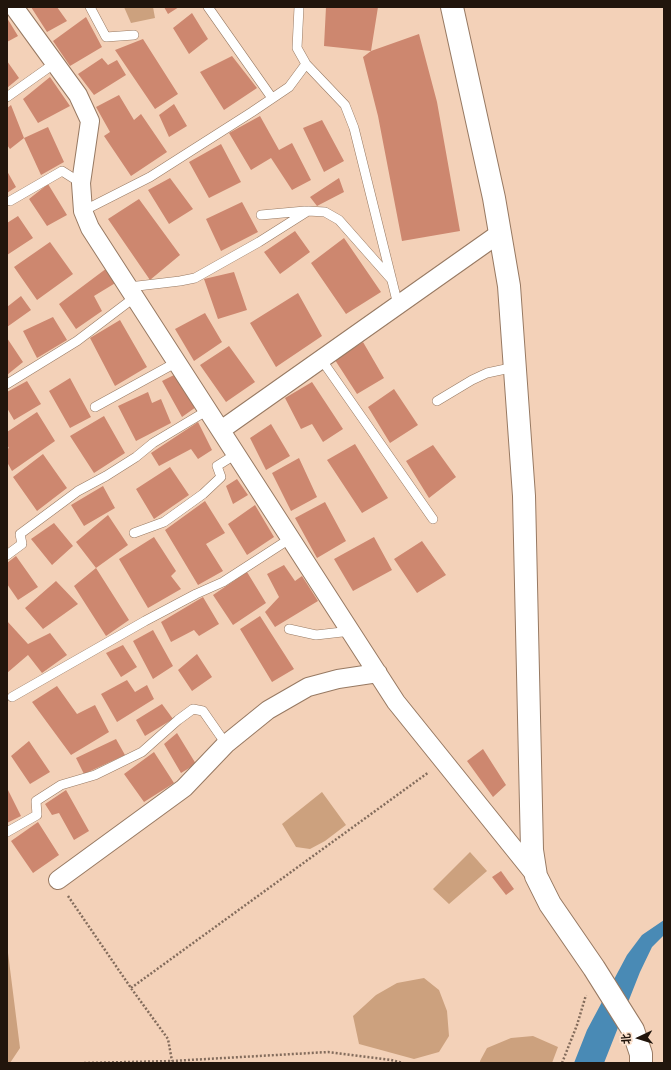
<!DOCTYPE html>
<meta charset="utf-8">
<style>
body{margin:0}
#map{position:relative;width:671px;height:1070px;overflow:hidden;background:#f3d1b8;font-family:"DejaVu Sans","Noto Sans SC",sans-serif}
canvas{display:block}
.frame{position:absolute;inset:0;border:8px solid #21150c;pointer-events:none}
.north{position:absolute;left:619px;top:1018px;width:40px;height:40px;-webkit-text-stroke:3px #fbe0cb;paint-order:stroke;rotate:266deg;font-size:11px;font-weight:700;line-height:16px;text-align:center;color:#21150c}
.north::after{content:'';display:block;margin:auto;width:14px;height:18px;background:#21150c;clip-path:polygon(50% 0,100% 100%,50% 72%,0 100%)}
</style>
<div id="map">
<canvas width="671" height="1070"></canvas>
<div class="frame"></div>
<div class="north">北</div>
</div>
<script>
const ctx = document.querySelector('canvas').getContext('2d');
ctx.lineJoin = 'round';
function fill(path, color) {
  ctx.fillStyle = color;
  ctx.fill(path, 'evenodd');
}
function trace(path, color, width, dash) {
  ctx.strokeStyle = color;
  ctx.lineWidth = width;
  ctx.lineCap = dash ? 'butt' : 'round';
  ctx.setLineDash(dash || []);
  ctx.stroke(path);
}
const green = new Path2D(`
 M124 7H153L155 18 131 23Z
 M322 792 346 825 325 841 310 849 296 847 282 824Z
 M470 852 487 871 449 904 433 889Z
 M7 945 20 1048 10 1063H7Z
 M424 978 439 990 447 1011 449 1036 439 1052 414 1059 359 1044 353 1016 376 995 397 983Z
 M533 1036 558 1047 552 1063H480V1061L487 1048 511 1038Z`);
const water = new Path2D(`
 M664 920V935L652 947 640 972 604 1063H574L587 1030 627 955 642 935Z`);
const building = new Path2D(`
 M31 7H57L67 21 47 32Z
 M164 7H179L168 14Z
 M326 7H378L371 51 324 46Z
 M192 13 208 39 189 54 173 28Z
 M86 17 102 47 70 66 53 41Z
 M7 18 18 36 7 42Z
 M419 34 437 102 460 231 402 241 378 116 363 57 371 51Z
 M143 39 178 94 155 109 115 50Z
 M232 56 257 88 224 110 200 72Z
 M102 58 108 65 117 60 126 75 94 95 78 74Z
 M7 61 19 78 7 88Z
 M50 77 70 106 38 123 23 99Z
 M119 95 134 120 141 114 167 152 131 176 104 136 110 132 96 107Z
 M174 104 187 126 169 137 159 115Z
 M11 105 24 138 10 149 7 145V108Z
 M260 116 279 150 292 143 311 180 292 190 271 158 251 170 229 133Z
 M322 120 344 161 324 172 303 128Z
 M48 127 64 162 41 175 24 138Z
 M221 144 241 182 209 198 189 162Z
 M7 171 16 187 7 193Z
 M170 178 193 209 169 224 148 190Z
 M339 178 344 192 317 206 310 197Z
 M48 184 67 215 47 226 29 199Z
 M139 199 180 255 150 280 108 219Z
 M242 202 258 232 221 251 206 219Z
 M18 216 33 238 7 255V223Z
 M295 231 310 252 280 274 264 252Z
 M344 238 381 292 346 314 311 263Z
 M50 242 73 274 37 300 14 267Z
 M107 268 117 282 94 296 102 311 76 329 59 304Z
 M234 272 247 310 218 319 204 279Z
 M298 293 322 336 276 367 250 323Z
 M21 296 31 310 7 327V307Z
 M205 313 222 342 194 361 175 329Z
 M53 317 67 340 37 358 23 331Z
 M120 320 147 367 115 386 90 338Z
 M7 338 23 362 7 375Z
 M363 342 384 378 357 394 335 360Z
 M229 346 255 382 226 402 200 365Z
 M176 374 196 407 182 417 162 381Z
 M70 378 91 417 70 428 49 391Z
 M27 381 41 404 14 420 7 408V392Z
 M312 382 343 429 323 442 312 424 301 429 285 398Z
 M394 389 418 425 390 443 368 407Z
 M148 392 152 403 161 399 171 423 136 441 118 406Z
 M37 412 55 441 12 471 7 462V449L9 448 7 445V432Z
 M104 416 125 453 94 473 70 436Z
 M198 422 212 450 198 459 191 449 159 466 151 453Z
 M271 424 290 456 266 470 250 438Z
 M355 444 388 498 362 513 327 460Z
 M433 445 456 477 429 498 406 461Z
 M43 454 67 488 37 511 13 477Z
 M299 458 317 497 291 511 272 473Z
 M170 467 189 495 154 519 136 489Z
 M237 479 248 495 233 504 226 486Z
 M103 486 115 508 84 526 71 505Z
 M205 501 225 533 206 544 223 571 198 585 165 530Z
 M325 502 346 541 317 558 295 518Z
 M255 505 274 537 247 555 228 524Z
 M108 515 128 545 96 568 76 542Z
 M54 523 73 546 52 565 31 539Z
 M154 537 176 571 171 576 181 589 148 608 119 559Z
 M374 537 392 570 353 591 334 559Z
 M422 541 446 575 417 593 394 559Z
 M16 556 38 587 18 600 7 584V563Z
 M284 565 295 581 302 576 318 601 275 627 265 612 279 597 267 574Z
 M96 568 129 620 106 636 74 586Z
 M247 572 266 603 233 625 213 595Z
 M56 581 78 604 43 629 25 608Z
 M203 597 219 624 199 636 194 630 171 642 161 622Z
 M260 616 294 669 272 682 240 629Z
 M7 621 28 644 50 633 67 655 42 673 28 655 7 673Z
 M153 630 173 666 153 679 133 641Z
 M123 645 137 667 121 677 106 653Z
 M197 654 212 677 192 691 178 670Z
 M127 680 135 692 147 685 154 699 117 722 101 694Z
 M57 686 77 714 95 705 109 732 71 755 32 702Z
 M162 704 173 719 145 736 136 720Z
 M177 733 196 764 181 773 164 744Z
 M116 739 125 755 84 774 76 758Z
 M29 741 50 772 30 784 11 756Z
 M483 749 506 785 493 797 467 761Z
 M154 752 174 783 144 802 124 774Z
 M7 788 21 816 7 823Z
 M66 790 89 831 74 840 59 813 52 815 45 804Z
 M38 822 59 855 33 873 11 841Z
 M501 871 514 889 506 895 492 877Z`);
const path = new Path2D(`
 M68 896 131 988 168 1039 172 1061
 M131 988 429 772
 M84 1063 172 1061 328 1052 391 1060 403 1063
 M562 1063 577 1025 586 995`);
const service = new Path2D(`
 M90 7 106 37 134 35
 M208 7 272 98
 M299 7 297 48 306 64 345 105 354 128 398 305
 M7 97 55 63
 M10 201 62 171 81 183
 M83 211 150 177 252 112 289 87 306 64
 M261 215 305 211
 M129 287 180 281 195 278 259 242 308 211 325 212 339 220 392 280
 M321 359 433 519
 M7 384 77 341 135 297
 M437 401 472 380 487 373 515 367
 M95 407 177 362
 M134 533 164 522 203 494 221 477 217 466 236 454
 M7 555 22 544 20 534 78 491 106 476 136 457 153 443 208 410
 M289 629 316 635 351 631
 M12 697 145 621 196 594 223 582 291 538
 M7 832 37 815 36 801 61 785 95 775 142 752 178 720 193 709 203 711 226 744`);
const minor = new Path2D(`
 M14 7 78 95 90 121 81 183 83 211 90 228 396 702 536 876
 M221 430 500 233
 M58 880 184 788 226 744 268 710 308 687 338 679 378 673`);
const tertiary = new Path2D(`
 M452 7 494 198 509 286 524 496 532 850 536 876 550 904 594 968 633 1030 641 1054V1063`);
fill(green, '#cca17e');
fill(water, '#498ab5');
fill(building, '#cd876f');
trace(service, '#977962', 10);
trace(minor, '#977962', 20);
trace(tertiary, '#977962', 24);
trace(path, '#836c5c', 2.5, [2, 2]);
trace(service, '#fff', 9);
trace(minor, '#fff', 18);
trace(tertiary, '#fff', 22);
</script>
